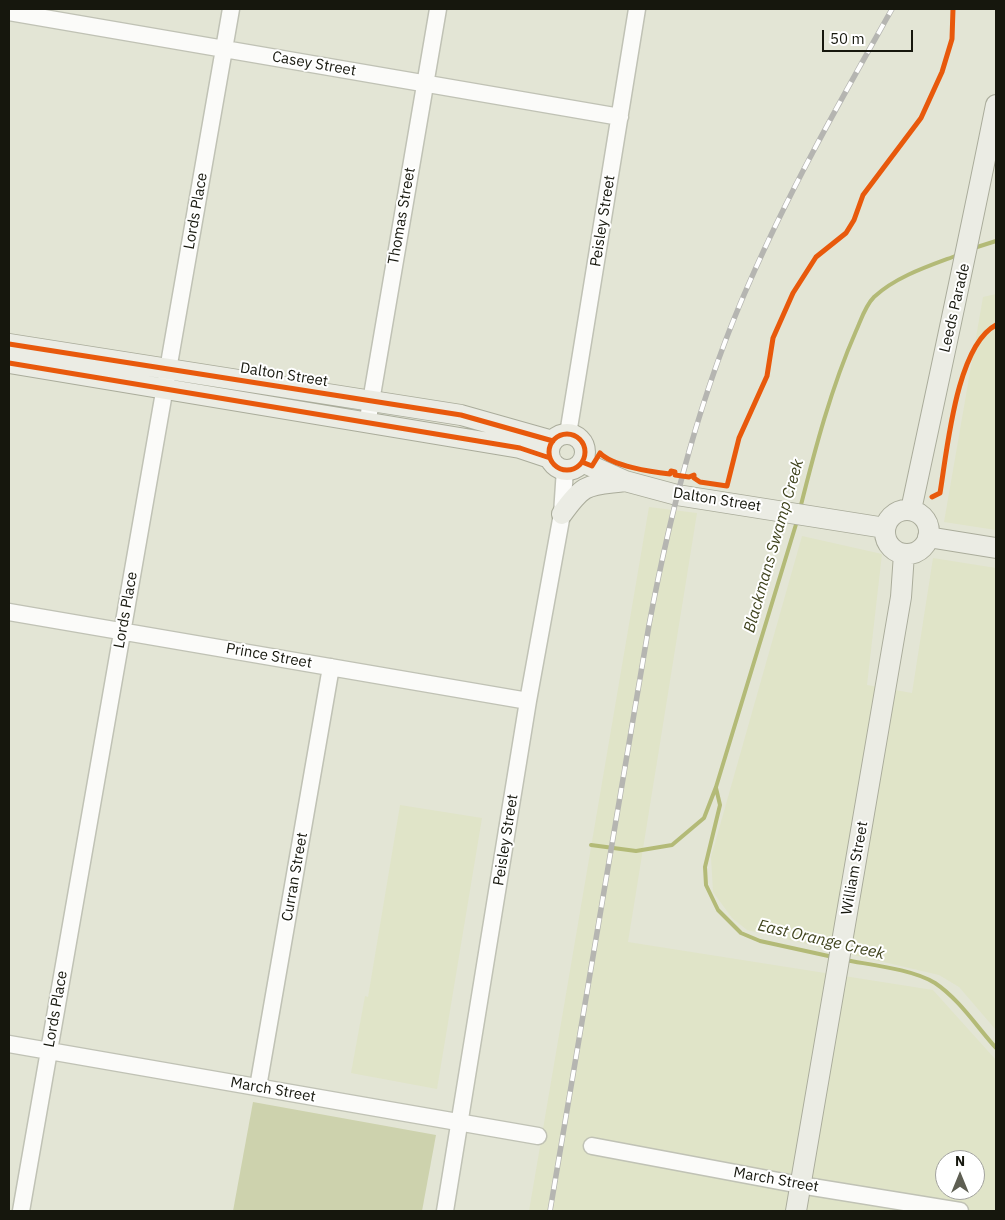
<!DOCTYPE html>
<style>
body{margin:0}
#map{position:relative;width:1005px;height:1220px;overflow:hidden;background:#e3e5d5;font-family:"IBM Plex Sans",sans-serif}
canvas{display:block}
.frame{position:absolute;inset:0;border:10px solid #16170d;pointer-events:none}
.north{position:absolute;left:935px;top:1150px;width:50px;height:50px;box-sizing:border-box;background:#fff;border:1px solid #a2a29e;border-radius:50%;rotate:0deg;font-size:14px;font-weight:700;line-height:20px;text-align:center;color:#16170d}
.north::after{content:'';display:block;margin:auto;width:18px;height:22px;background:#5e5f53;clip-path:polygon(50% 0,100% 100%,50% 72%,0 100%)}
.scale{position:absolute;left:822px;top:30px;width:91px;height:22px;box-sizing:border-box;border:2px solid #16170d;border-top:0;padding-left:6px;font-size:15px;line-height:18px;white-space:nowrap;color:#16170d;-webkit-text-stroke:4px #fff;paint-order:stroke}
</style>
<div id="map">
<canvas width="1005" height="1220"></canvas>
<div class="frame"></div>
<div class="north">N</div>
<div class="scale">50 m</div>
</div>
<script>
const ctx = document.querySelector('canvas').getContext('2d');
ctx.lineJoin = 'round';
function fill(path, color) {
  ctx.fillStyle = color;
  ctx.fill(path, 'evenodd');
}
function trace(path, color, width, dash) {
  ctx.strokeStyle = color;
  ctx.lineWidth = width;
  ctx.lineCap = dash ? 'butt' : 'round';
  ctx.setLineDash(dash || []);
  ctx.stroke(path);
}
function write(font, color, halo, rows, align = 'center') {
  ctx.font = font + ' "IBM Plex Sans",sans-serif';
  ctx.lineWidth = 4;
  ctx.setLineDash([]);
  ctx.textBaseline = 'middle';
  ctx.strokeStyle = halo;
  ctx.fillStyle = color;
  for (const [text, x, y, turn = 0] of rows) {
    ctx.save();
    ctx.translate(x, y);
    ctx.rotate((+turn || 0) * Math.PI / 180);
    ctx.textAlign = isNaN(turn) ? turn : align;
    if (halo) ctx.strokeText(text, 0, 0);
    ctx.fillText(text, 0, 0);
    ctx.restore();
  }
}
const built = new Path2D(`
 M996 294V530L944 522 983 297Z
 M649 507 697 513 628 942 933 990 996 1060V1211H529ZM945 1160H975V1190H945Z
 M802 536 882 554 867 685 912 693 933 558 996 568V1030L959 987 939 975 747 930 732 918 713 892 711 857Z
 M400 805 482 818 437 1089 351 1073 365 996 368 997Z`);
const green = new Path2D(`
 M253 1102 436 1135 422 1211H233Z`);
const stream = new Path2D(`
 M974 248 996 241
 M800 509C815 449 831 388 856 331 861 320 865 306 874 297 897 276 929 266 958 255
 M716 788 720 805 705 867 706 885 718 910 741 933 760 941 833 957
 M591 845 636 851 672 845 704 818 716 787 797 521
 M845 960C871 965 912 969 935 983 959 999 977 1027 996 1048`);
const minor = new Path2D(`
 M9 12 620 117
 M369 413 438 9
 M568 434 637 9
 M9 612 528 701
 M9 1044 538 1136
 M258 1087 331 667
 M592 1146 800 1185 960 1211
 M21 1211 231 9
 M445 1211 528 701 562 514 565 469`);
const major = new Path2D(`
 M9 344 461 415 553 441
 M9 363 520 448 550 458
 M549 452a18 18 0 1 1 36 0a18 18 0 1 1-36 0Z
 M582 462 625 481 677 495 885 528
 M911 510C940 375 969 240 996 105
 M885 532a22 22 0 1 1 44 0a22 22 0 1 1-44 0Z
 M562 514C585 482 587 486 625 481
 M928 537 996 548
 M796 1211 901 597 904 554`);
const rail = new Path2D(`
 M550 1211 649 625C671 508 701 391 750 281 791 187 842 98 892 9`);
const cycleway = new Path2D(`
 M9 344 461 415 553 441
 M9 363 520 448 550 458
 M549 452a18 18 0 1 1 36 0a18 18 0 1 1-36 0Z
 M582 462 592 466 600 453C612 466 652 472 670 474L671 471 675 472V475L689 477 694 475V478L700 482 727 486 739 438 767 376 773 338 793 293 816 257 846 233 854 220 863 195 921 118 942 72 952 39 953 9
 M932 497 940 493C947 452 956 346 996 325`);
const streetNames = [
 ["Casey Street",314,64,10],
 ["Lords Place",196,211,-80],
 ["Thomas Street",402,216,-80],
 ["Peisley Street",603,221,-81],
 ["Leeds Parade",955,308,-77],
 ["Dalton Street",284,375,9],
 ["Dalton Street",717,500,9],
 ["Lords Place",126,610,-80],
 ["Prince Street",269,656,10],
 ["Peisley Street",506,840,-81],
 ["William Street",855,868,-80],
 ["Curran Street",295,877,-80],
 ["Lords Place",56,1009,-80],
 ["March Street",273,1090,10],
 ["March Street",776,1180,10]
];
const waterNames = [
 ["Blackmans Swamp Creek",774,546,-74],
 ["East Orange Creek",821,940,13]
];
fill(built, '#e0e4c8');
fill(green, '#cdd2ad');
trace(stream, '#b3ba77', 4);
trace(minor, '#c0c2b5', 19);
trace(major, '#aaac9b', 22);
trace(minor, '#fbfbf9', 16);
trace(major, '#ebece4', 20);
trace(rail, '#b5b5b1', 5.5);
trace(rail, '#fff', 4, [11]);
trace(cycleway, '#e8590c', 5);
write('15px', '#16170d', '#fff', streetNames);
write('italic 16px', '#40441e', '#fff', waterNames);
</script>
